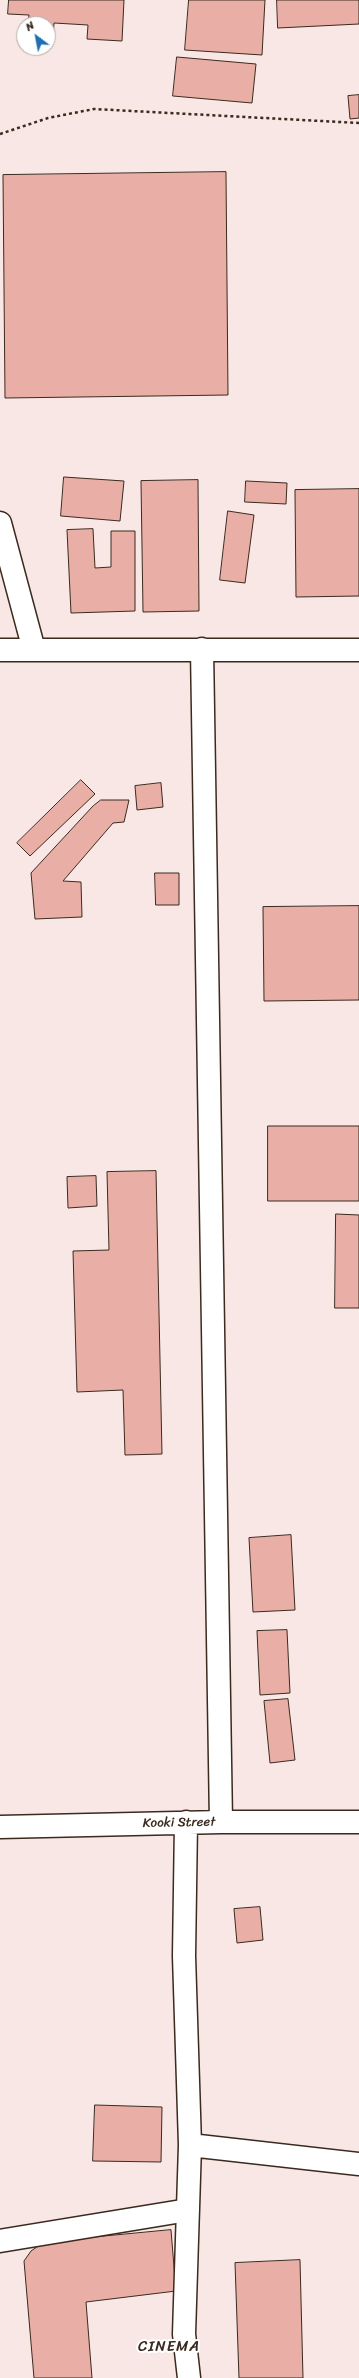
<!DOCTYPE html>
<style>
body{margin:0}
#map{position:relative;width:359px;height:2378px;overflow:hidden;background:#f8e7e4;font-family:Sriracha,sans-serif}
canvas{display:block}
.north{position:absolute;left:16px;top:16px;width:40px;height:40px;box-sizing:border-box;background:#fff;border:1px solid #b1aaa5;border-radius:50%;rotate:328deg;font-size:11px;font-weight:700;line-height:16px;text-align:center;color:#3b2a1e}
.north::after{content:'';display:block;margin:auto;width:14px;height:18px;background:#1f6fb2;clip-path:polygon(50% 0,100% 100%,50% 72%,0 100%)}
</style>
<div id="map">
<canvas width="359" height="2378"></canvas>
<div class="north">N</div>
</div>
<script>
const ctx = document.querySelector('canvas').getContext('2d');
ctx.lineJoin = 'round';
function fill(path, color) {
  ctx.fillStyle = color;
  ctx.fill(path, 'evenodd');
}
function trace(path, color, width, dash) {
  ctx.strokeStyle = color;
  ctx.lineWidth = width;
  ctx.lineCap = dash ? 'butt' : 'round';
  ctx.setLineDash(dash || []);
  ctx.stroke(path);
}
function write(font, color, halo, rows, align = 'center') {
  ctx.font = font + ' Sriracha,sans-serif';
  ctx.lineWidth = 4;
  ctx.setLineDash([]);
  ctx.textBaseline = 'middle';
  ctx.strokeStyle = halo;
  ctx.fillStyle = color;
  for (const [text, x, y, turn = 0] of rows) {
    ctx.save();
    ctx.translate(x, y);
    ctx.rotate((+turn || 0) * Math.PI / 180);
    ctx.textAlign = isNaN(turn) ? turn : align;
    if (halo) ctx.strokeText(text, 0, 0);
    ctx.fillText(text, 0, 0);
    ctx.restore();
  }
}
const building = new Path2D(`
 M9 0H124L122 41 87 39 88 25 54 23 53 37 48 36V24H28L29 15 8 14Z
 M189 0H265L262 55 185 50Z
 M277 0H359V24L278 28Z
 M177 57 256 64 252 103 173 96Z
 M359 95V118L350 119 348 96Z
 M226 172 228 395 5 398 3 175Z
 M64 477 124 481 120 521 61 516Z
 M198 480 199 611 143 612 141 481Z
 M246 481 287 483 286 504 245 502Z
 M359 489V596L296 597 295 490Z
 M228 511 254 515 245 583 220 580Z
 M93 529 95 568 111 567V531H135V611L71 613 67 530Z
 M81 780 95 794 30 856 17 843Z
 M161 783 163 807 137 810 135 786Z
 M101 800H129L124 822 113 823 63 881 81 882 82 917 35 919 31 873 93 806Z
 M155 873H179V905H156Z
 M359 906V1000L264 1001 263 907Z
 M268 1126H359V1201H268Z
 M156 1171 162 1454 125 1455 123 1390 77 1392 73 1251 109 1250 107 1172Z
 M96 1176 97 1206 68 1208 67 1177Z
 M336 1214 359 1215V1308H335Z
 M291 1535 295 1610 253 1612 249 1538Z
 M287 1630 290 1693 260 1695 257 1631Z
 M288 1699 295 1760 270 1763 264 1701Z
 M260 1907 263 1940 237 1943 234 1909Z
 M95 2105 162 2107 161 2162 93 2161Z
 M171 2230 176 2291 86 2302 92 2378H34L24 2261 31 2251 44 2242Z
 M300 2260 303 2378H239L235 2263Z`);
const path = new Path2D(`
 M0 134 48 118 94 109 359 123`);
const street = new Path2D(`
 M0 523 34 650
 M202 649 221 1822
 M0 650H359
 M186 1822 184 1956 190 2145 184 2334 189 2378
 M0 1827 221 1822H359
 M190 2145 359 2164
 M0 2241 188 2210`);
const streetNames = [
 ["Kooki Street",179,1823,-1]
];
const quarterNames = [
 ["CINEMA",169,2347]
];
fill(building, '#e9aea6');
trace(building, '#3b2a1e', 1);
trace(street, '#3b2a1e', 25);
trace(path, '#3b2a1e', 2.5, [3, 3]);
trace(street, '#fff', 22);
write('13px', '#3b2a1e', '#fff', streetNames);
ctx.letterSpacing = '1px';
write('15px', '#3b2a1e', '#fff', quarterNames);
ctx.letterSpacing = '0px';
</script>
